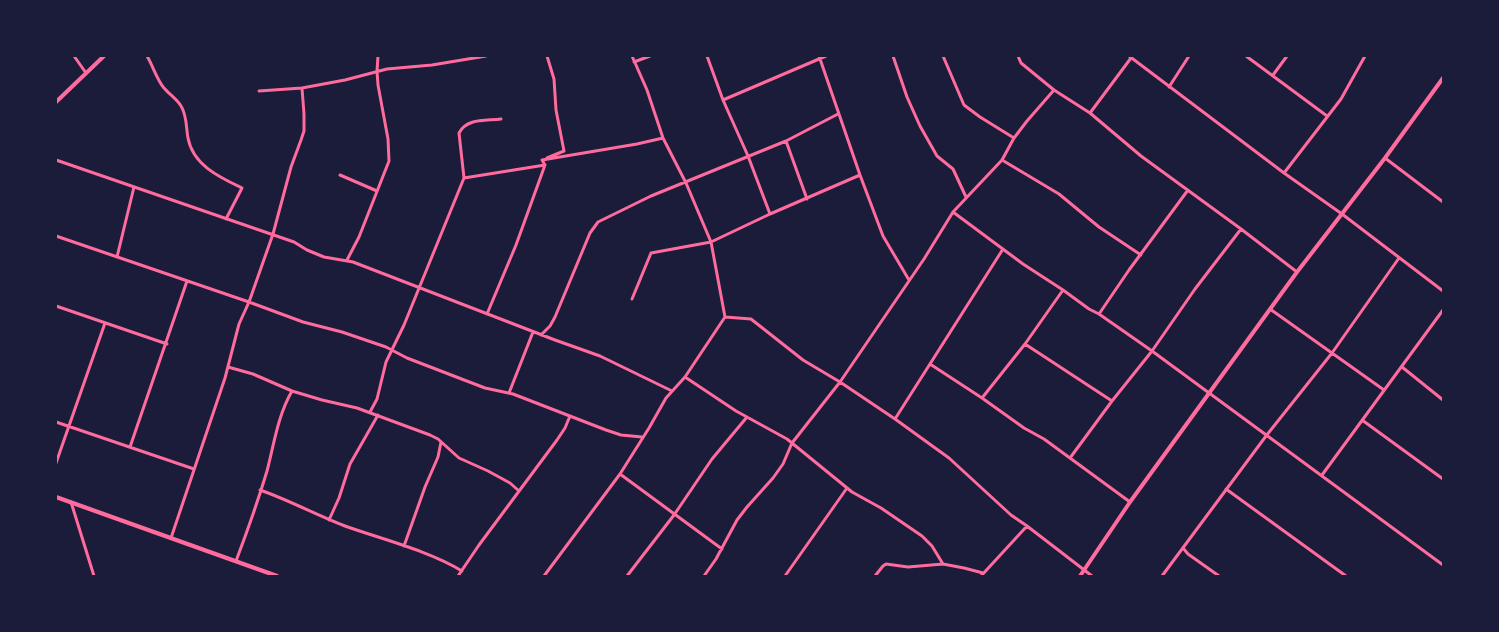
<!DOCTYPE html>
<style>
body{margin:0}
#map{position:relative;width:1499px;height:632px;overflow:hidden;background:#1b1b3a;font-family:"Work Sans",sans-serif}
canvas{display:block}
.frame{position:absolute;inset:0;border:57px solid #1b1b3a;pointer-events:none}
</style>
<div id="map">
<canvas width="1499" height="632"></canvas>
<div class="frame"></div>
</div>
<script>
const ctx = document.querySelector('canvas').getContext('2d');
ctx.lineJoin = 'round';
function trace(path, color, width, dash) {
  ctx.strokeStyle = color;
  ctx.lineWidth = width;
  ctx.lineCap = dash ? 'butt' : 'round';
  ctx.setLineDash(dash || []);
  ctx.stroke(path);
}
const minor = new Path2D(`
 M74 56 86 73
 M147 56C153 66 157 80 164 88 169 94 177 99 181 106 187 115 186 128 188 138 193 165 219 177 242 188L226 219
 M547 56 554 79 556 110 564 151 547 158
 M707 56 723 100 748 156 770 214
 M819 56 860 175 883 236 909 280
 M893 56 907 97 920 126 937 156 953 169 966 197
 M943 56 964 105 980 117 1014 138
 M1018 56 1021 63 1054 90
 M1129 56 1284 173 1342 214 1443 291
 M1246 56 1327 116
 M634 62 650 56
 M1273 75 1287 56
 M1169 87 1189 56
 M259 91 302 88
 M723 100 826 56
 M1090 113 1131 58
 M786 141 807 199
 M1385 158 1443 202
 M56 160 294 242 307 250 324 257 353 262 555 340 600 356 672 391
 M542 160 637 144 663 138
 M1002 160 1059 194 1099 227 1141 255
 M1284 173 1341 99 1365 56
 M340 175 377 191
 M464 178 459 133C467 118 485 121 501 119
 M953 212 1023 264 1063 290 1089 309 1099 314 1152 351 1443 565
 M56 236 249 302 303 322 342 332 386 347 407 358 485 388 513 394 606 430 621 435 642 437
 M117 257 134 187
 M347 260 359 237 389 161 388 139 378 85 377 71 378 56
 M632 299 651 253 711 242 770 214 860 175
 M56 306 167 344
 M1270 309 1384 390
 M487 314 516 245 545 165
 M1099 314 1129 270 1188 190
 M725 317 751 319 803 360 840 382 895 419 949 458 1011 515 1027 526 1092 576
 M541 335 550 326 555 317 590 233 598 222 651 196 786 141 838 114
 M1025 344 1112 401
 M930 364 982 398 1024 428 1044 439 1130 502
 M228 367 253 374 292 391 322 400 357 408 430 435 438 439 459 458 488 471 510 483 519 491
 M1402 367 1443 400
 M685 377 736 411 787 439 852 492 881 508 922 536 932 546 943 564
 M509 393 533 332
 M982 398 1025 344 1063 290
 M370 412 377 399 386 362 404 325 464 178 545 165 542 160
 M895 419 1003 249
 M1362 420 1443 479
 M56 422 194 469
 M130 447 187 281
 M1070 458 1112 401 1152 351 1195 289 1241 229
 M56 463 105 323
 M620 474 722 549
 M1322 475 1443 310
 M1226 489 1346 576
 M260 490C289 500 316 515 345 526 381 539 430 551 462 571
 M71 502 94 576
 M329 520 339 498 350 464 378 415
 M171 538 225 378 239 324 249 302 273 234 291 167 301 140 304 131V114L302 88 345 80 387 69 432 65 486 56
 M404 546 425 487 438 457 441 442
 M1183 548 1188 554 1219 576
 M236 561C247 532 258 501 267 471 274 444 278 415 292 391
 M458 576 479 545 557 440 565 428 570 416
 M544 576 620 474 649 428 666 398 685 377 725 317 711 242 686 183 663 138 647 90 632 56
 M627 576 674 515 712 459 747 417
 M704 576 716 559 737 520 747 507 773 478 783 464 792 443 840 382 924 259 953 212 1002 160 1014 138 1027 121 1054 90 1090 113 1141 156 1241 229 1297 272
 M785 576 847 488
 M875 576 883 566 886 564 908 567 943 564 964 568 983 573
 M981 576 1027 526
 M1162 576 1266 436 1332 353 1399 258`);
const tertiary = new Path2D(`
 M56 102 104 56
 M1080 576 1130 502 1297 272 1385 158 1443 78`);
const secondary = new Path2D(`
 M56 497 277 576`);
trace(minor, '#ff6b9d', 3);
trace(tertiary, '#ff6b9d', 4);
trace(secondary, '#ff6b9d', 4.5);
</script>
